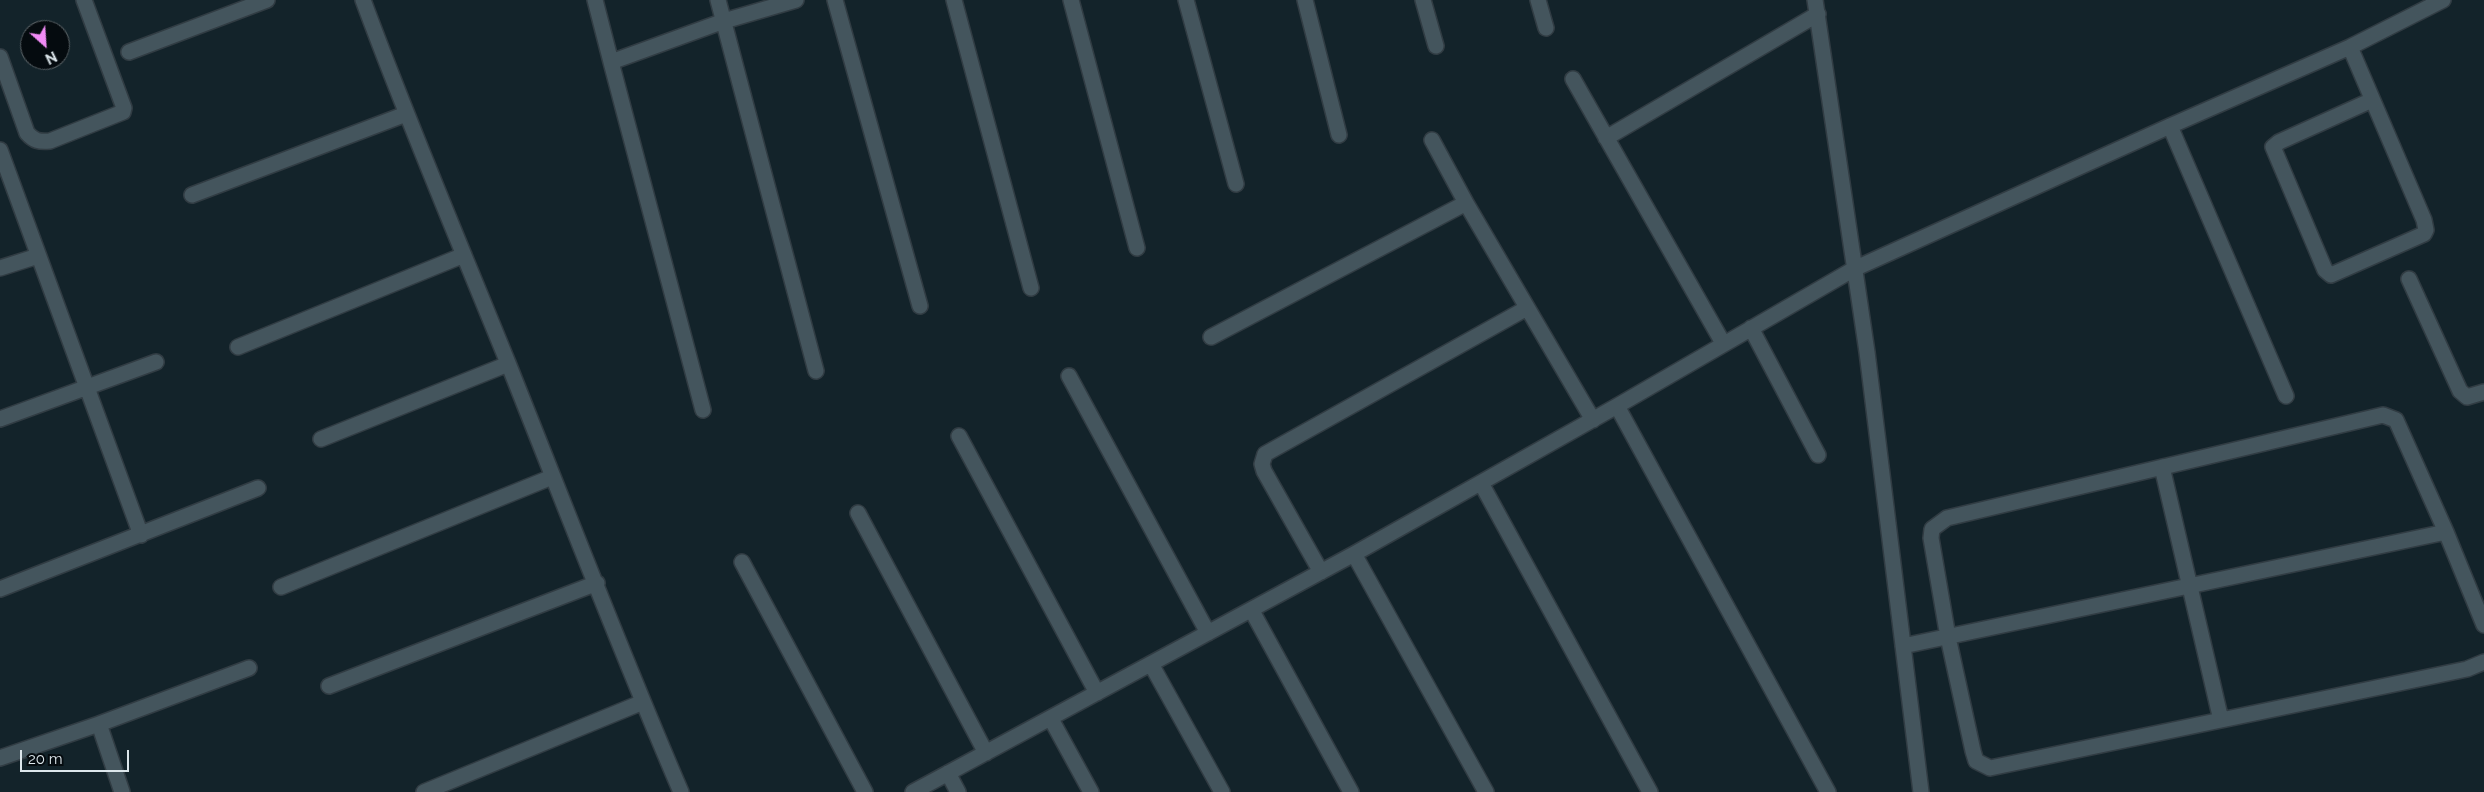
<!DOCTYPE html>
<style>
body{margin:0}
#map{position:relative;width:2484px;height:792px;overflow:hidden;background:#13232a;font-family:Raleway,sans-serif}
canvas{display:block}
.north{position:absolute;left:20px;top:20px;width:50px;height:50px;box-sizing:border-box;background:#050b0f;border:1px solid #5b6367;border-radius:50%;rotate:154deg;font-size:14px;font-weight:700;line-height:20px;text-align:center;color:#dce6eb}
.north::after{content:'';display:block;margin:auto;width:18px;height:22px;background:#f18bf5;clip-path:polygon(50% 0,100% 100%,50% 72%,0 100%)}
.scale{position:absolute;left:20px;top:750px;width:109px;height:22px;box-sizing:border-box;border:2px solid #dce6eb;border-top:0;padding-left:6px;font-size:15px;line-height:18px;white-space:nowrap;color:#dce6eb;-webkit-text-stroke:4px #050b0f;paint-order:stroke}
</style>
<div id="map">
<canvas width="2484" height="792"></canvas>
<div class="north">N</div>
<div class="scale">20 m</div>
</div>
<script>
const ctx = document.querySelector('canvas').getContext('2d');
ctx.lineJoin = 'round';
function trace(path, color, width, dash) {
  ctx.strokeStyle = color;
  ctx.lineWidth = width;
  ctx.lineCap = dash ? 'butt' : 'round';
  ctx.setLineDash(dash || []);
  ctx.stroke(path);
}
const street = new Path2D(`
 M363 0C408 122 459 242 508 363 565 506 620 650 681 792
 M595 0 611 62 724 21 796 0
 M718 0 816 371
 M835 0 920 306
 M954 0 1031 288
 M1071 0 1137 248
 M1186 0 1236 184
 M1305 0 1339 135
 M1423 0 1436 46
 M1538 0 1546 28
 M1815 0 1867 352 1921 792
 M2350 47 2424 220 2426 230 2424 234 2331 275 2325 270 2273 147 2279 142 2372 100
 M129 52 267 0
 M0 57 27 133C34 141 39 142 50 141L123 112 124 108 84 0
 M611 62 703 410
 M1573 79 1723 343
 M2170 126 2286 396
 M1606 138 1818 14
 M1432 140 1466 203
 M0 150 141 535
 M192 195 406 114
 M0 268 38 256
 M2409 279 2460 391 2467 397 2484 392
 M1751 328 1818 455
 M1211 337 1466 203 1593 420
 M238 347 464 255
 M1069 376 1208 633
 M1617 406 1828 792
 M0 419 156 362
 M959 436 1097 693
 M321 439 508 364
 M2162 467 2221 720
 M1481 483 1650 792
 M858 513 986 753
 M1354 554 1486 792
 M742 562 865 792
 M1321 572 1264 471 1262 464 1265 454 1527 308
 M281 587 552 477
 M0 589 258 488
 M1252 611 1351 792
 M2484 625 2446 532 2396 420 2383 415 1947 518 1932 529 1931 538 1948 637 1973 751 1976 761 1990 768 2467 669 2484 662
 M1903 646 2446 532
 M1151 664 1222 792
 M329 686 597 583
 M1051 719 1091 792
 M99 724 249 668
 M0 758 99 724 122 792
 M948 773 958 792
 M424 792 643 702
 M913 792 1354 554 1617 406 1854 269 2170 126 2350 47 2443 0`);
trace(street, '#313c43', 18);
trace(street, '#44555d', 15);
</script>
